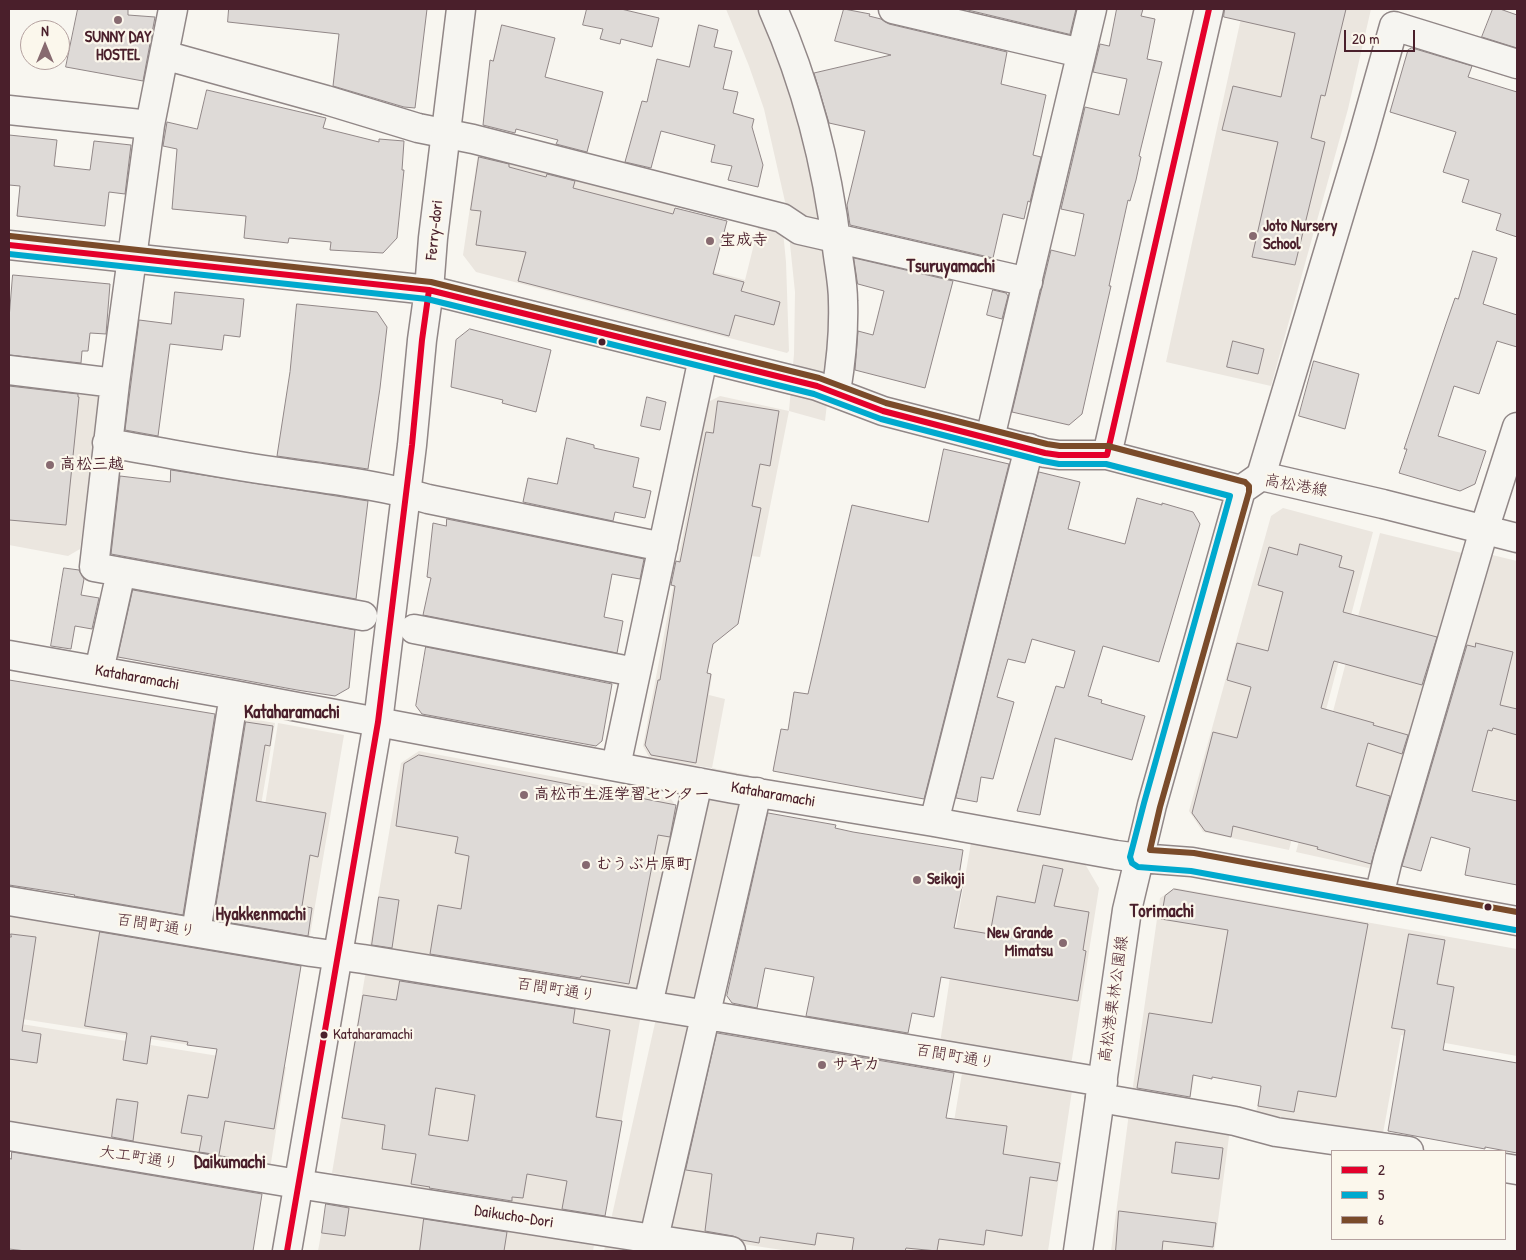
<!DOCTYPE html>
<meta charset="utf-8">
<style>
body{margin:0}
#map{position:relative;width:1526px;height:1260px;overflow:hidden;background:#f8f6f0;font-family:"Patrick Hand",sans-serif}
canvas{display:block}
.frame{position:absolute;inset:0;border:10px solid #4a1f2b;pointer-events:none}
.legend{position:absolute;left:1331px;top:1150px;width:175px;height:90px;box-sizing:border-box;background:#fbf7ec;border:1px solid #b4a19f;margin:0;padding:6px 9px;list-style:none;font-size:15px;color:#4a1f2b}
.legend li{display:flex;align-items:center;gap:10px;height:25px}
.legend b{width:25px;border:1px solid #b4a19f}
.north{position:absolute;left:20px;top:20px;width:50px;height:50px;box-sizing:border-box;background:#fbf7ec;border:1px solid #b4a19f;border-radius:50%;rotate:0deg;font-size:14px;font-weight:700;line-height:20px;text-align:center;color:#4a1f2b}
.north::after{content:'';display:block;margin:auto;width:18px;height:22px;background:#876a70;clip-path:polygon(50% 0,100% 100%,50% 72%,0 100%)}
.scale{position:absolute;left:1344px;top:30px;width:71px;height:22px;box-sizing:border-box;border:2px solid #4a1f2b;border-top:0;padding-left:6px;font-size:15px;line-height:18px;white-space:nowrap;color:#4a1f2b;-webkit-text-stroke:4px #fbf7ec;paint-order:stroke}
</style>
<div id="map">
<canvas width="1526" height="1260"></canvas>
<div class="frame"></div>
<ul class="legend">
<li><b style="height:6px;background:#e4002b"></b>2</li>
<li><b style="height:6px;background:#00a9ce"></b>5</li>
<li><b style="height:6px;background:#7a4b2a"></b>6</li>
</ul>
<div class="north">N</div>
<div class="scale">20 m</div>
</div>
<script>
const ctx = document.querySelector('canvas').getContext('2d');
ctx.lineJoin = 'round';
function fill(path, color) {
  ctx.fillStyle = color;
  ctx.fill(path, 'evenodd');
}
function trace(path, color, width, dash) {
  ctx.strokeStyle = color;
  ctx.lineWidth = width;
  ctx.lineCap = dash ? 'butt' : 'round';
  ctx.setLineDash(dash || []);
  ctx.stroke(path);
}
function write(font, color, halo, rows, align = 'center') {
  ctx.font = font + ' "Patrick Hand","Klee One",sans-serif';
  ctx.lineWidth = 4.5;
  ctx.setLineDash([]);
  ctx.textBaseline = 'middle';
  ctx.strokeStyle = halo;
  ctx.fillStyle = color;
  for (const [text, x, y, turn = 0] of rows) {
    ctx.save();
    ctx.translate(x, y);
    ctx.rotate((+turn || 0) * Math.PI / 180);
    ctx.textAlign = isNaN(turn) ? turn : align;
    if (halo) ctx.strokeText(text, 0, 0);
    ctx.fillText(text, 0, 0);
    ctx.restore();
  }
}
const built = new Path2D(`
 M726 9H762L808 134 831 290 830 378 825 421 789 411 760 557 751 556 738 624 713 644 707 673 712 674 709 695 725 699 712 768 749 775 642 1251H604L712 768 650 759 643 746 708 402 720 396 789 411 794 354 795 292 786 206 764 109 749 66Z
 M1243 9H1371L1348 109 1271 386 1166 362Z
 M478 153 676 202 660 258 745 280 759 224 783 231 786 262 789 351 787 353 476 272 463 255Z
 M9 379 87 388 100 399 80 549 68 556 9 545Z
 M1283 508 1373 532 1289 850 1203 832 1189 811 1271 516Z
 M1380 533 1466 554 1382 871 1296 852Z
 M1484 553 1517 561V795L1516 800 1421 777Z
 M235 716 275 723 259 817 250 823 218 818Z
 M278 723 344 735 309 941 232 930 247 842 259 843Z
 M419 751 671 799 680 812 642 985 630 994 369 950 401 763Z
 M971 843 1085 864 1099 888 1071 1065 940 1043 949 984 955 934Z
 M1175 888 1517 949V1056L1401 1035 1383 1133 1256 1113 1270 1032 1203 1021 1190 1102 1132 1093 1160 898Z
 M9 912 302 961 286 1060 9 1017Z
 M366 970 641 1015 604 1218 332 1173Z
 M9 1022 286 1067 270 1169 9 1123Z
 M963 1067 1073 1084 1048 1251H789L675 1234 668 1224 687 1131 946 1170Z
 M1129 1113 1230 1129 1214 1251H1111Z
 M327 1201 594 1245 593 1251H318Z`);
const building = new Path2D(`
 M78 9H128V15L155 17 143 81 66 67Z
 M229 9H427L415 108 404 107 333 86 339 34 228 22Z
 M587 9H621L659 18 652 47 621 39 620 44 600 39 603 29 583 25Z
 M844 9 870 14 869 16 881 19 889 24 1007 52 1001 84 1046 95 1033 155 1041 157 1030 202 1028 201 1024 219 1003 214 993 258 850 225 847 205 865 131 829 123 814 73 891 55 835 41Z
 M964 9H1076L1070 34Z
 M1117 9H1143L1141 16 1155 19 1147 59 1162 62 1139 156 1141 157 1136 180 1130 201 1128 200 1109 286H1111L1082 414 1069 425 1012 412 1051 250 1075 256 1084 214 1061 209 1085 107 1119 115 1127 79 1093 72 1100 44 1109 46Z
 M1225 9H1346L1325 96 1321 95 1311 138 1325 142 1295 265 1252 257 1278 142 1222 130 1233 86 1281 97 1295 33 1224 17Z
 M1493 9H1500L1517 15V48L1482 37Z
 M502 25 555 38 545 77 603 92 587 152 556 144 558 140 516 129 515 133 483 125 490 60 493 61Z
 M699 25 718 30 714 47 732 51 723 89 738 92 733 113 754 119 752 127 763 165 758 187 728 180 732 166 711 162 715 145 661 131 651 168 625 162 642 101 647 102 657 59 689 67Z
 M1412 48 1472 66 1468 77 1517 92V237L1496 230 1501 214 1462 202 1469 180 1443 172 1456 132 1390 112 1408 50Z
 M207 90 326 118 323 128 379 142V139L404 141 402 170H404L397 238 383 253 330 250 331 242 289 238 288 243 244 238 246 216 172 209 177 149 163 146 167 122 197 129Z
 M9 135 57 140 54 166 90 170 94 141 131 145 125 194 109 192 105 226 17 216 20 186 9 185Z
 M479 157 509 164V167L546 177 547 174 575 181 573 188 673 214 675 208 727 221 713 274 744 282 741 291 780 302 774 325 735 315 729 336 518 281 526 252 476 245 481 211 471 210Z
 M1473 251 1497 258 1483 304 1517 315V347L1497 341 1479 394 1454 386 1438 436 1486 451 1475 484 1460 491 1399 473 1407 449H1404L1446 324 1455 298 1458 299Z
 M854 258 953 281 925 388 855 370 858 331 873 335 884 291 858 284Z
 M13 275 110 284 106 334 90 333 88 351H82L81 363 9 355V319Z
 M993 290 1006 293 1008 296 1002 319 987 315Z
 M175 292 244 299 240 337 224 335 222 350 170 344 158 436 125 430 139 320 171 324Z
 M297 304 377 312 387 327 380 388 368 469 277 456 290 372Z
 M470 329 551 350 536 412 502 403 503 400 451 387 456 340Z
 M1233 341 1264 349 1258 374 1227 367Z
 M1314 361 1359 374 1345 429 1299 416Z
 M9 386 78 394V397H79L66 525 9 520Z
 M647 397 666 402 660 430 641 426Z
 M718 401 779 411 770 466 760 464 752 506 761 508 738 624 713 644 707 673 711 674 696 763 651 755 645 745 658 680H660L675 586 671 585 676 561 680 562 706 432 713 433Z
 M567 438 594 445V448L639 458 633 487 651 491 645 518 615 512 613 521 523 502 528 478 557 484Z
 M944 449 1009 464 924 799 773 771 781 729 788 730 794 692 808 694 852 505 928 522Z
 M171 470 368 501 356 599 111 554 120 476 170 482Z
 M1039 472 1080 482 1068 529 1125 544 1137 498 1162 505V503L1193 512 1200 524 1159 662 1103 646 1088 696 1102 700 1101 703 1145 716 1132 760 1055 738 1040 815 1017 811 1056 686 1064 688 1075 651 1032 639 1025 663 1008 659 997 697 1014 702 993 779 981 777 977 802 956 798Z
 M447 519 644 559 640 579 612 574 604 617 623 621 617 653 423 615 431 578 427 577 433 523 446 526Z
 M1300 544 1342 556 1339 567 1354 571 1343 612 1437 637 1422 685 1334 661 1333 664 1321 708 1374 723 1373 725 1408 735 1402 754 1368 743 1356 786 1390 796 1371 864 1317 849 1318 847 1233 826 1231 837 1205 831 1192 813 1213 732 1237 738 1251 687 1227 680 1237 643 1268 651 1283 592 1258 585 1269 547 1297 555Z
 M64 568 79 570 84 579 81 595 99 598 92 629 75 626 71 649 51 646Z
 M133 590 355 630 349 688 335 696 297 690 118 657Z
 M1476 643 1513 652 1500 705 1517 709V735L1493 728 1492 731 1488 730 1472 791 1517 801V885L1465 875 1470 848 1431 837 1421 871 1402 866 1467 645 1475 647Z
 M426 647 612 684 602 741 596 746 422 714 416 706Z
 M9 680 215 714 183 915 74 896 75 895 9 885Z
 M246 722 273 726 270 746 265 745 256 801 326 813 318 857 310 855 302 906 312 908 308 936 214 920Z
 M419 755 676 805 670 837 658 835 629 984 581 976 580 978 430 954 438 905 461 909 469 856 455 853 458 837 396 826 404 764Z
 M768 813 836 825 835 828 853 832 963 850 958 882H963L954 928 990 934 997 896 1035 903 1043 865 1063 869 1054 906 1089 912 1083 950 1086 951 1078 1001 941 977 934 1017 912 1013 908 1033 806 1016 814 977 765 968 757 1008 732 1003 727 996Z
 M1174 889 1368 924 1336 1097 1298 1091 1294 1112 1258 1106 1261 1086 1212 1077V1079L1193 1075 1190 1097 1137 1088 1149 1013 1212 1023 1228 930 1161 919 1165 896Z
 M379 897 399 900 392 948 372 945Z
 M100 932 301 966 274 1129 225 1121 219 1155 199 1152 202 1136 181 1133 188 1095 208 1098 217 1049 187 1045 188 1042 151 1036 147 1064 123 1060 127 1033 85 1026Z
 M11 934 36 937 22 1031 41 1034 37 1063 9 1059V937H11Z
 M1409 934 1445 940 1437 984 1454 987 1443 1050 1517 1063V1153L1485 1147V1149L1388 1131 1405 1030 1392 1028Z
 M400 981 575 1009 573 1023 610 1030 596 1117 622 1121 605 1216 562 1209 567 1181 527 1174 523 1198 512 1197V1201L429 1188 430 1187 411 1184 416 1154 382 1149 385 1125 342 1118 363 995 396 1000ZM436 1088 475 1095 468 1141 429 1135Z
 M717 1033 954 1073 946 1118 1007 1126 1003 1154 1060 1163 1057 1181 1030 1177 1022 1236 986 1230 984 1245 939 1239 937 1251 906 1248 905 1251H852L854 1238 817 1233 815 1245 760 1237 759 1243 742 1240 733 1236 705 1231 712 1174 686 1170Z
 M117 1099 138 1102 133 1141 112 1137Z
 M1176 1142 1223 1148 1219 1179 1172 1173Z
 M12 1152 262 1194 253 1251H26L9 1249V1158L11 1159Z
 M326 1204 349 1208 345 1236 322 1233Z
 M1119 1211 1216 1223 1213 1247 1163 1241 1162 1251H1116Z
 M424 1219 507 1232 504 1251H420Z`);
const street = new Path2D(`
 M173 9 150 125 115 383 94 567 363 616
 M773 9C807 86 827 164 837 248 839 265 843 283 843 301 844 331 841 362 836 392
 M893 9 1081 53
 M164 55 326 100 418 128 473 139 782 218 800 230 1028 282
 M9 110 150 125
 M9 370 115 383
 M990 438 1092 9
 M107 443C162 452 217 463 272 471 324 479 378 484 428 499L663 547
 M1261 476 1361 143 1394 26 1517 64
 M414 629 635 672
 M9 655 234 695 734 789 934 822 1116 855 1139 858
 M99 671 121 572
 M616 766 703 358
 M934 822 1029 448
 M1379 896 1388 859 1484 530
 M9 901 311 952 363 959 683 1011 1103 1082
 M196 932 234 695
 M648 1005 698 782
 M1100 1098 1235 1121 1276 1132 1409 1151
 M9 1136 298 1184 731 1251
 M1505 1168 1517 1170
 M651 1251 757 792`);
const secondary = new Path2D(`
 M9 245 429 290 817 386 883 411 1045 453 1059 455H1107L1241 490 1261 476 1383 504 1517 538
 M1107 455 1209 9
 M1484 530 1517 427
 M1139 858 1192 862 1517 921
 M287 1251 378 722 412 445 422 340 429 290 433 238 461 9
 M1078 1251 1127 910 1152 805 1241 490`);
const bus1 = new Path2D(`
 M9 245 429 290 817 386 883 411 1045 453 1059 455H1107L1209 9
 M287 1251 378 722 412 445 422 340 429 290`);
const bus2 = new Path2D(`
 M9 254 427 299 814 394 881 419 1043 461 1059 464H1106L1230 496 1144 803 1130 857 1132 863 1138 867 1191 871 1515 930`);
const bus3 = new Path2D(`
 M10 236 431 282 819 378 886 403 1047 444 1060 446H1108L1245 482 1249 486V492L1160 807 1150 850 1194 853 1517 912`);
const markers = [
 [118,20,5,"#876a70"],
 [1253,236,5,"#876a70"],
 [710,241,5,"#876a70"],
 [602,342,4.5,"#4a1f2b"],
 [50,465,5,"#876a70"],
 [524,795,5,"#876a70"],
 [586,865,5,"#876a70"],
 [917,880,5,"#876a70"],
 [1488,907,4.5,"#4a1f2b"],
 [1063,943,5,"#876a70"],
 [324,1035,4.5,"#4a1f2b"],
 [822,1065,5,"#876a70"]
];
const busNames = [
 ["Kataharamachi",333,1035]
];
const poiNames = [
 ["SUNNY DAY",118,38,"center"],
 ["HOSTEL",118,56,"center"],
 ["Joto Nursery",1263,227],
 ["School",1263,245],
 ["宝成寺",720,241],
 ["高松三越",60,465],
 ["高松市生涯学習センター",534,795],
 ["むうぶ片原町",596,865],
 ["Seikoji",927,880],
 ["New Grande",1053,934,"right"],
 ["Mimatsu",1053,952,"right"],
 ["サキカ",832,1065]
];
const streetNames = [
 ["Ferry-dori",435,230,-84],
 ["高松港線",1296,486,10],
 ["Kataharamachi",137,678,10],
 ["Kataharamachi",773,795,10],
 ["百間町通り",156,926,9],
 ["百間町通り",556,990,9],
 ["高松港栗林公園線",1114,999,-82],
 ["百間町通り",955,1057,10],
 ["大工町通り",139,1158,9],
 ["Daikucho-Dori",514,1217,9]
];
const neighbourhoodNames = [
 ["Tsuruyamachi",951,267],
 ["Kataharamachi",292,713],
 ["Torimachi",1162,912],
 ["Hyakkenmachi",261,915],
 ["Daikumachi",230,1163]
];
fill(built, '#ebe6df');
fill(building, '#dedad7');
trace(building, '#918787', 1);
trace(street, '#918787', 31);
trace(secondary, '#918787', 31);
trace(street, '#f6f5f1', 28);
trace(secondary, '#f6f5f1', 28);
trace(bus1, '#e4002b', 6);
trace(bus2, '#00a9ce', 6);
trace(bus3, '#7a4b2a', 6);
for (const [x, y, r, color] of markers) {
  const dot = new Path2D();
  dot.arc(x, y, r, 0, 2 * Math.PI);
  ctx.fillStyle = color;
  ctx.fill(dot);
  trace(dot, '#fbf7ec', 2);
}
write('15px', '#4a1f2b', '#fbf7ec', busNames, 'left');
write('bold 16px', '#4a1f2b', '#fbf7ec', poiNames, 'left');
write('16px', '#4a1f2b', '#fbf7ec', streetNames);
write('bold 18px', '#4a1f2b', '#fbf7ec', neighbourhoodNames);
</script>
